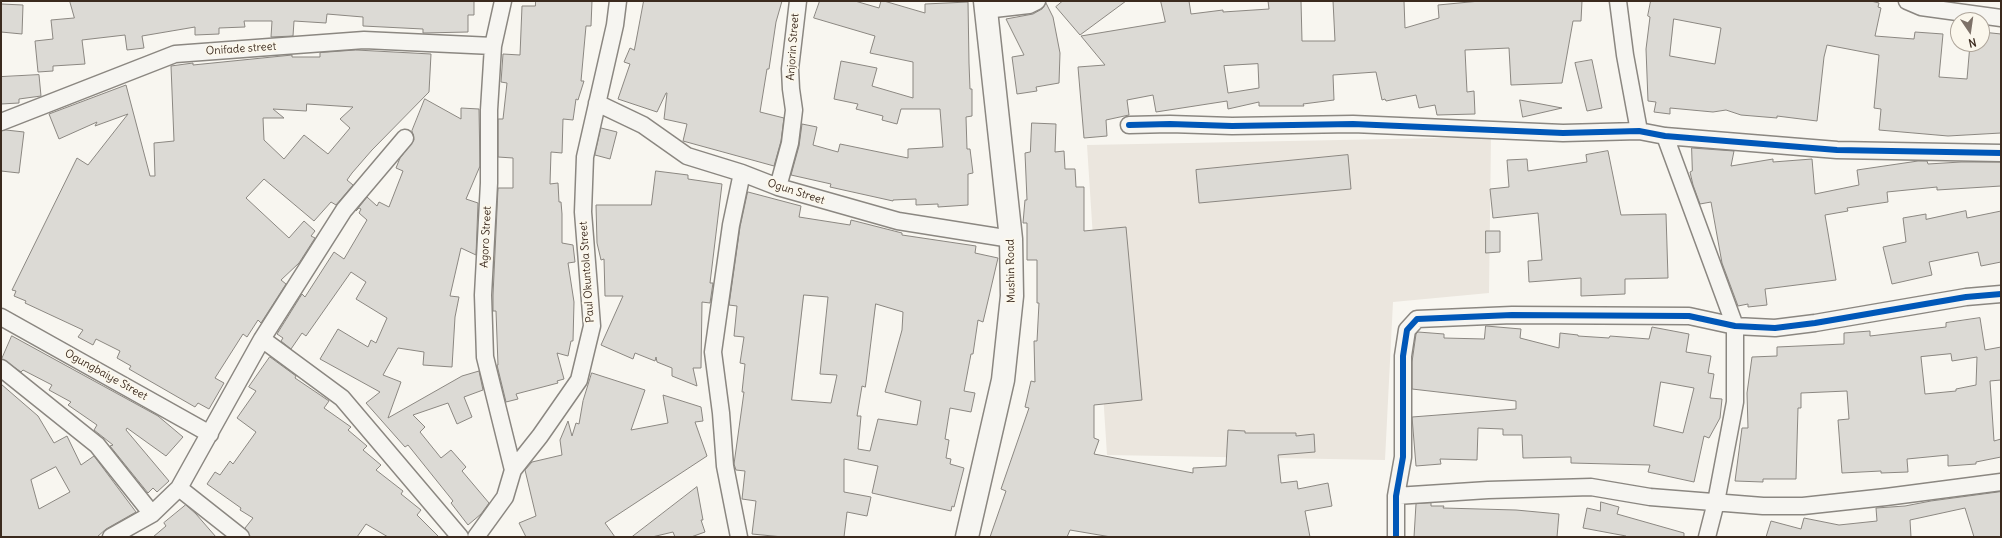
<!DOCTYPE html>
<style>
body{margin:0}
#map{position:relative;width:2002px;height:538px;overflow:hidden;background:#f8f6f0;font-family:Delius,sans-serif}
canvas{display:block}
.frame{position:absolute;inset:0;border:2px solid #3b2a1e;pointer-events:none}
.north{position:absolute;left:1950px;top:12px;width:40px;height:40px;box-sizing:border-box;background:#fbf7ec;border:1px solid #aea59a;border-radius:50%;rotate:167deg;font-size:11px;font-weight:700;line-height:16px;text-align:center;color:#3b2a1e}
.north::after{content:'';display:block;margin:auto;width:14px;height:18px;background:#7d7168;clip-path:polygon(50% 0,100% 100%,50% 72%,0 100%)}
</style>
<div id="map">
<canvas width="2002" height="538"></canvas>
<div class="frame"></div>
<div class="north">N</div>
</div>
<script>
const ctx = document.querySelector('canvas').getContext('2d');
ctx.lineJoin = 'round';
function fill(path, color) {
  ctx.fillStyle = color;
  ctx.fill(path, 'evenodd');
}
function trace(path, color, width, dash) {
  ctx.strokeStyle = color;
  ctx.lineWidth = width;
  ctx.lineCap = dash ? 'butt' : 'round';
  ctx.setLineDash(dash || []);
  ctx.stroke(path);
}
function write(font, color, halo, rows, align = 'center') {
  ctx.font = font + ' Delius,sans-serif';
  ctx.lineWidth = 4;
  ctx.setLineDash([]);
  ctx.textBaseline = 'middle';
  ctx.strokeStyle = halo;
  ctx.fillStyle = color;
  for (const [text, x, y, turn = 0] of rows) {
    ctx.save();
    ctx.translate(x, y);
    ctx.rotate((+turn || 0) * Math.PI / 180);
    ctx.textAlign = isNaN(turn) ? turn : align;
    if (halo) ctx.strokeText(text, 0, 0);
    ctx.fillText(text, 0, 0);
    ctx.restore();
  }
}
const built = new Path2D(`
 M1491 137 1489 293 1393 302 1385 460 1107 455 1087 145Z`);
const building = new Path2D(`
 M70 1H474V15H468V32L423 33V29L363 26V17L327 14 326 23 294 21 293 36 271 37 272 21H244L245 27 219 28V34L195 35V27L142 36 144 48 127 50 125 35 82 40 85 64 53 66V71L38 72 35 41 53 39 51 20 74 18Z
 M536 1H592L591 26H586L581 81H584L578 100 576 99 573 120 563 119 562 153 551 152 550 184 558 183 559 202H561L562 214V243L573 245 575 262 568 263 574 302 573 341H571L568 356 557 353 564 379 557 381 558 383 516 394 518 399 506 402 497 365H498L496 311H493V295L498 188H513V158L498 157V119H503L507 83 501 82 503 54 520 55 522 6H535Z
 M644 1H782L776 22 769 69H767L760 112 784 118 781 141 774 166 683 141 687 124 664 119 667 93H666L657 112 618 99 630 64 624 62 630 48 634 50Z
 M820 1H855L879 8 881 1H884L925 13V4L968 2 969 63 970 89H972V116L966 117 967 149H970L973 173 968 174V205L938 207V204L916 205V199L893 200V201L830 187 831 184 791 175 799 146 802 124 817 127 813 145 838 152 840 144 908 158V149L943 147 940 109H901L897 124 882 120 883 116 856 109 858 104 834 99 841 61 877 68 872 86 913 98V62L870 53 875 36 814 18Z
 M1063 1H1126L1080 35 1056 7Z
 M1161 1H1189L1191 14 1223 10V12L1269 9 1268 1H1301L1302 41H1335L1333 1H1404L1405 28 1439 18 1438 5 1480 1H1582L1581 21H1573L1562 83 1511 85 1509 48 1465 50 1467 92 1474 91 1475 114 1437 115 1435 105 1419 108 1416 95 1386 101 1385 99 1382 100 1376 72 1333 75 1334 100 1303 104 1304 106H1259V102L1228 109 1227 101 1156 112 1153 95 1127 100 1129 115 1106 120 1107 136 1084 138 1078 67 1105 65 1081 36 1165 22ZM1258 64 1259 88 1228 93 1224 66Z
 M1651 1H1871L1879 3 1878 7 1881 8 1875 36 1914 39 1915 32 1943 34 1939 77 1967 79 1970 44H1982V32L2001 34V133L1948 136 1879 130 1881 109 1874 108 1879 55 1827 45 1824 57 1817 121 1777 116V118L1741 115 1726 110 1713 112 1670 108V114L1654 112 1656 102 1648 101 1646 49 1650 17 1648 16ZM1674 19 1721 28 1715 64 1670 56Z
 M1046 3 1053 17 1060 53 1059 83 1036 87 1037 91 1017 94 1012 57 1024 55 1006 19 1033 14 1042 9Z
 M1 4 23 5 22 34 1 32Z
 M356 50 431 54 429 92 372 150 352 173 347 180 353 185 336 205 331 202 314 221 264 179 246 198 289 238 304 221 315 231 311 236 315 238 299 263 281 280 286 284 261 323 258 320 247 337 243 334 215 378 224 383 209 409 198 403 195 407 129 369 131 366 117 358 120 351 96 339 93 345 78 337 83 330 25 303 26 301 14 296 16 291 12 290 77 158 88 165 128 114 95 126 97 122 59 139 49 114 126 85 150 176H155L154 143 174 141 171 66 193 63V65L292 55V57H320V53ZM307 104 353 107 340 119 350 128 328 154 304 135 284 159 264 140 263 118H284L273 109 306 111Z
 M1592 60 1602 108 1587 111 1575 63Z
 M39 75 41 96 19 99V103L1 104V77Z
 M425 99 461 119V108L479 109 480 166 466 199 478 203 476 255 461 248 450 296 459 297 455 317 452 367 423 365 424 352 398 348 383 375 401 382 388 418 462 376 479 371 483 390 464 397 472 417 457 424 448 403 413 415 425 427 420 432 441 458 451 450 466 467 462 471 489 503 481 514 468 525 451 503 453 501 408 445 405 447 366 403 380 392 320 359 338 329 368 347 371 340 376 343 387 318 356 299 366 282 351 272 306 336 302 333 291 349 281 341 283 338 277 334 302 294 305 297 334 252 344 259 367 220 359 213 361 209 359 208 356 211 367 197 377 206 379 202 389 207 403 171 396 168 400 158 414 140 412 131Z
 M1520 100 1562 108 1523 117Z
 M1032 123 1056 124 1055 152 1064 151 1065 169H1075L1076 187H1084V231L1126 227 1142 400 1094 405V438L1099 440 1094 454 1193 473V468L1226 466 1228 430 1245 431V433H1296V436L1314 434 1315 452 1278 455 1281 483 1297 481 1298 489 1328 483 1332 506 1305 511 1310 537H1111L1070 530 1067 537H990L1006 491 1001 489 1029 408 1025 407 1031 381 1035 382 1034 341H1037L1039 303H1037V260H1027V223H1023L1025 200H1027L1025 153 1030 152Z
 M601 128 617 132 610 159 595 155Z
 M6 130 24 132 19 173 1 171V131Z
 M1692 148 1734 151 1731 166 1773 159V162L1812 159 1815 194 1859 185 1857 170 1918 161H1927L1928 164 1961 162H2001V186L1937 190V187L1887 192 1888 202 1847 208 1848 211 1825 215 1836 280 1765 289 1767 305 1748 307V304L1738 306 1722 263 1711 202 1700 204 1693 185 1690 172 1692 171Z
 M1608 151 1621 215 1666 214 1668 278 1625 279V294L1581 296V278L1529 282 1528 261 1542 260 1538 213 1493 218 1490 189 1509 187 1507 160 1527 159 1528 171 1587 162 1586 155Z
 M1348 155 1351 189 1199 203 1196 170Z
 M656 171 688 175V179L722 184 710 283H713L710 303 702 302 701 368H693L697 386 672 376V368L657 362 656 357 655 361 635 353 633 359 601 345 623 296H605L604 259 601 260 597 243 596 205H651Z
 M748 192 801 206 799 217 850 225 851 220 902 233V235L976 246 975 253 998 258 983 322 978 320 973 354H971L964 391 975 393 971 412 950 408 945 439 949 440 946 458 951 459 950 464 964 468 954 507 952 506 951 511 872 493 878 466 844 459V492L871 497 867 516 847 512 844 537H783L752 534 756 501 742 499 745 471 736 470 734 464 744 392H742L745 364 740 363 744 337 734 336 737 306 729 305 740 227ZM804 295 828 297 820 374 837 375 831 403 792 400ZM876 304 903 312 902 330 885 392 921 401 917 425 878 419 870 451 858 449 861 416H857L862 386 865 387Z
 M1966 211 1967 218 2001 211V262L1981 266 1978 252 1929 262 1932 275 1892 284 1883 247 1906 242 1903 218 1926 214V219Z
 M1486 231H1500V252L1486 253Z
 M1980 318 1985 350 2001 347V380L1990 381 1994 441 2001 439V457L1976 462V464L1948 466V455L1907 459 1908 472 1881 473V471L1842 473 1838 420 1849 419 1847 391 1801 393V408H1798L1796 479H1763V482L1735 481 1742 428H1748L1747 393 1752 357 1777 356V347L1844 344V333L1870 331V336L1946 327V323ZM1951 354 1952 361 1977 357 1976 385 1956 389V391L1925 394 1921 357Z
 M1486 326 1521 329 1520 338 1559 348 1560 333 1578 335V336L1609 338 1610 336 1649 339 1652 327 1689 334 1686 352 1711 356 1708 373 1714 374 1710 398 1722 399 1720 418 1709 438 1704 436 1694 482 1648 472 1650 465 1571 463V457L1523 458 1522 435H1503V429L1478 428 1477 460 1440 459 1441 464 1416 466 1412 417 1516 409V401L1412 389V362L1416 334 1418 332 1444 334V338L1484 339ZM1661 382 1694 388 1683 433 1654 426Z
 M12 336 158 416 183 437 166 456 127 428 126 430 169 481 157 492 153 488 148 493 110 446 113 445 94 430 97 425 68 405 71 402 49 390 52 385 23 370 21 372 2 359Z
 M270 357 296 376 295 378 329 401 324 408 351 427 348 430 367 446 363 450 381 465 376 470 403 491 401 494 421 510 417 515 439 537H388L366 524 357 537H250L245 528 253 518 240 510 241 508 207 484 215 472 220 475 230 461 233 464 256 432 237 418 256 391 249 387Z
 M592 373 645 390 631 430 668 423 663 395 701 407 703 421 695 422 707 456 605 523 615 537H526L519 523 536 516 525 470 532 462 562 455 560 440 568 421 572 436 576 423 579 424 583 401Z
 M1 384 38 416 54 443 67 436 81 465 94 456 136 512 106 529 97 537H1ZM56 467 70 492 39 509 31 480Z
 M697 487 703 520H701L705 532 691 537H675L673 532 652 537H632Z
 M2001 492V537H1974L1965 508 1910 520 1911 537H1766L1771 521 1801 529 1804 518 1839 525 1877 521 1876 508 1905 506 1931 501Z
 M1601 502 1619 507 1617 514 1684 533V537H1626V536L1583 528 1587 508 1600 511Z
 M1431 503V506H1444L1443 508 1516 510 1559 514 1557 537H1414L1416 504Z
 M186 505 196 514 216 537H153L166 526 164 523Z`);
const street = new Path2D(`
 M503 1 493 46 489 110V183L483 295 485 357 513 470
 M1618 1 1625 55 1639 131
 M1907 1 1921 7 2001 18
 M985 10 1029 5 1037 1
 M597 103 643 125 687 156 742 173 778 187 898 221 1011 239
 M1 122 175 54 364 40 493 46
 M1129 125 1170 124 1232 126 1353 124 1563 133 1639 131 1665 136 1837 150 2001 153
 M1665 136 1735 326V402L1716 502 1707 537
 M778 187 790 143 794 110 791 89 790 69 798 1
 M1 317 210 434
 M262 339 342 398 460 537
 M1 368 97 445 152 514
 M179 488 241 537
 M1396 496 1488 490 1591 487 1650 497 1763 506H1803L1886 497 2001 482
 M111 537 152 514 179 488 262 339 344 210 405 138
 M476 537 505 497 513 470 540 436 579 380 592 326 583 212 585 157 615 25 618 1
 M739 537 725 466 721 413 713 352 731 225 742 173
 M1396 537V496L1403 457V356L1407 330 1417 319 1512 315 1689 316 1735 326 1775 328 1815 323 1966 297 2001 294`);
const secondary = new Path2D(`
 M967 537 1003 380 1012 296 1011 239 985 1`);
const cycleway = new Path2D(`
 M1129 125 1170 124 1232 126 1353 124 1563 133 1639 131 1665 136 1837 150 2001 153
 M1396 537V496L1403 457V356L1407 330 1417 319 1512 315 1689 316 1735 326 1775 328 1815 323 1966 297 2001 294`);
const streetNames = [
 ["Anjorin Street",793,47,-86],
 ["Onifade street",241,49,-4],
 ["Ogun Street",796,192,18],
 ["Agoro Street",486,237,-87],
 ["Mushin Road",1011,271,-91],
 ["Paul Okuntola Street",587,272,-94],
 ["Ogungbaiye Street",106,375,29]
];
fill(built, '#ebe6de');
fill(building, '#dcdad5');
trace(building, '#8b8781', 1);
trace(street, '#8b8781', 19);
trace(secondary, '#8b8781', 25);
trace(street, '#f6f5f1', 16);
trace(secondary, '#f6f5f1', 22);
trace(cycleway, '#0057b8', 6);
write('11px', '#3b2a1e', '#fbf7ec', streetNames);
</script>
